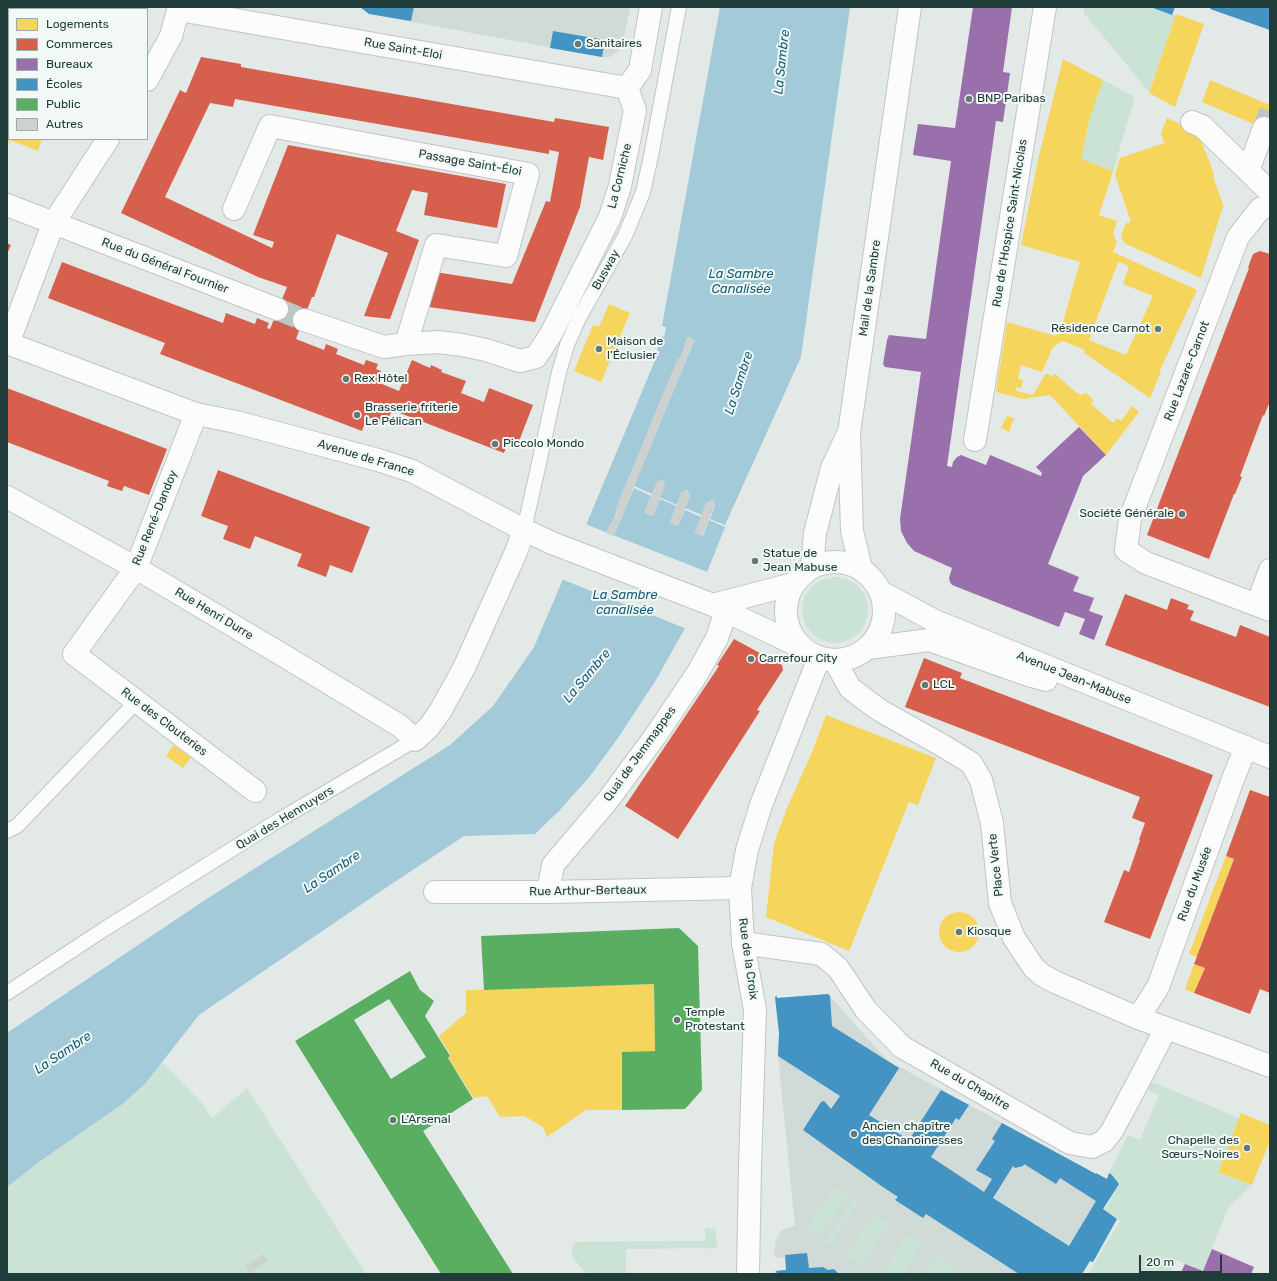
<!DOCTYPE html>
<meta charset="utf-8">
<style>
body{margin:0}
#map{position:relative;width:1277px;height:1281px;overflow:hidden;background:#e3e9e7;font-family:Rubik,sans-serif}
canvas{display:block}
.frame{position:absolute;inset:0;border:8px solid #203c39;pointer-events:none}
.legend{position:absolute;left:8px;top:8px;width:140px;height:132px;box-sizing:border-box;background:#f1f8f5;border:1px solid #9dadaa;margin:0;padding:5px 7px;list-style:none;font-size:12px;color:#203c39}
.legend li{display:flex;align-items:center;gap:8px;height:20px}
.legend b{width:20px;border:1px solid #9dadaa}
.scale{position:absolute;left:1139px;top:1255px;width:83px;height:18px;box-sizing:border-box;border:2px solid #203c39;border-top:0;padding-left:5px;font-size:12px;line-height:14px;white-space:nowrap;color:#203c39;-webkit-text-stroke:3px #f1f8f5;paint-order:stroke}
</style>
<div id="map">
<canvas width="1277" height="1281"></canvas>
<div class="frame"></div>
<ul class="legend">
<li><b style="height:11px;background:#f6d55c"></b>Logements</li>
<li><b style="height:11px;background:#d6604d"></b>Commerces</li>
<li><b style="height:11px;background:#9970ab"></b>Bureaux</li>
<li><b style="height:11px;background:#4393c3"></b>Écoles</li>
<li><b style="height:11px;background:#5aae61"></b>Public</li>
<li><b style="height:11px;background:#cdd2d1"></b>Autres</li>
</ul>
<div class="scale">20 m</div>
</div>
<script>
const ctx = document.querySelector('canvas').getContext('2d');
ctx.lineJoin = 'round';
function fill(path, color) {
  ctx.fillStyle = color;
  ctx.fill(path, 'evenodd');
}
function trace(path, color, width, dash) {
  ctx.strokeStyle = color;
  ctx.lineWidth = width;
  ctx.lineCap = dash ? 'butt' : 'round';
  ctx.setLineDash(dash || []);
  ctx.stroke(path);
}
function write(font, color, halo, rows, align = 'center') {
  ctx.font = font + ' Rubik,sans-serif';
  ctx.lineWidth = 4;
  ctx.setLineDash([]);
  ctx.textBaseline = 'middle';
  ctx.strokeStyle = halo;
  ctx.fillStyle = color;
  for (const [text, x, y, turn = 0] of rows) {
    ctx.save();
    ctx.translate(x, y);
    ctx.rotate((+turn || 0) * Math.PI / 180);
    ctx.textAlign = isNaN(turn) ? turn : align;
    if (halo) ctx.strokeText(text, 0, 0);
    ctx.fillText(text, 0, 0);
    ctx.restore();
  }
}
const built = new Path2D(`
 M360 7H630L623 42 618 51 610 57H602L369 14Z
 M828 994 887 1060 1096 1174 1107 1179 1109 1173 1112 1175 1119 1184 1103 1209 1117 1219 1093 1262 1090 1261 1082 1274H772L774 1271 786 1269 785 1257 778 1258 774 1254 776 1240 782 1230 795 1226 778 1056 779 1033 775 997 777 996V998Z`);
const green = new Path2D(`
 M1084 7H1149L1172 15 1176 14 1149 92 1084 13Z
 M1103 80 1135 97 1113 171 1081 159 1090 117Z
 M802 610a33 33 0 1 1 66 0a33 33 0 1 1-66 0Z
 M162 1062 201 1102 212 1118 247 1088 366 1274H7V1187L39 1162 121 1105 144 1085Z
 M1151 1083H1155L1239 1118 1218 1172 1252 1185 1228 1208 1203 1271 1176 1260 1170 1274H1088L1120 1221 1105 1210 1119 1184 1109 1173 1128 1135 1140 1140 1159 1095 1148 1090Z
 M834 1187 848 1196 818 1237 806 1229Z
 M854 1199 859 1203 830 1246 825 1242Z
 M874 1214 889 1223 861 1266 845 1256Z
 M705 1228 715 1229 716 1232 717 1248 626 1249V1274H586L572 1256V1245L575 1242 705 1241Z
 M906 1235 922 1244 903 1274H882Z
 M938 1255 956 1267 952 1274H925Z`);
const water = new Path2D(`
 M720 7H850L801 357 725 525 710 519 715 506 713 500 706 503 702 515 685 508 690 496 687 490 681 493 677 505 634 486 694 341 690 337 687 338 684 345 685 346 680 359 612 523 614 535 634 488 651 496 645 513 653 516 660 499 676 506 670 523 678 526 685 510 701 517 695 533 703 536 709 520 725 527 685 628 656 680 618 738 590 776 559 811 535 834 464 836 384 889 199 1015 144 1085 121 1105 39 1162 7 1187V1033L205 900 450 745 493 706 534 647 586 525 659 351 657 350 662 336 664 337 666 329V327L662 326Z`);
const pier = new Path2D(`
 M585 524 710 573 687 629 561 579Z`);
const homes = new Path2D(`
 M1176 14 1204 24 1175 107 1149 93Z
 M1063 59 1103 80 1090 117 1081 159 1113 171 1099 215 1117 221 1113 234 1117 242 1113 252 1197 290 1160 370 1161 371 1150 398 1084 353 1085 350 1063 341 1053 347 1042 372 1021 365 1018 379 1023 380 1021 388 1016 387V391L1033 395 1046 373 1053 377 1054 373 1077 393 1081 395 1083 394 1086 393 1092 398 1093 402 1091 404 1113 423 1117 418 1121 421 1132 406 1139 412 1106 455 1050 395 1023 399 996 392 1007 322 1056 336 1063 322 1080 262 1021 245 1038 160ZM1118 262 1129 266 1123 284 1153 296 1126 355 1089 340Z
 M7 63 9 64V139H42L38 151 10 140 7 148Z
 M1210 80 1270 105V131L1202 102Z
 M1167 118 1197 131 1212 168 1214 176H1213L1224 208 1222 209 1201 278 1124 243 1121 235 1126 223 1131 222 1115 175 1120 158 1164 143 1161 133Z
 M609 304 630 313 601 382 574 371 593 325 599 327Z
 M1007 416 1014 418 1009 432 1001 428Z
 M826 715 936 758 918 805 909 802 849 951 766 917 774 843 787 808 812 752Z
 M173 745 191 757 183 768 166 756Z
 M1226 856 1234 859 1197 957 1189 954Z
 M939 932a20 20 0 1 1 40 0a20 20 0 1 1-40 0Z
 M1194 964 1205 968 1194 993 1185 989Z
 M654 984 655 1051 622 1052V1110H586L547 1137 543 1127 524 1116 500 1117 487 1096 474 1098 448 1058 451 1056 439 1036 466 1013V990Z
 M1241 1113 1270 1125V1141L1252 1185 1218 1172Z`);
const shops = new Path2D(`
 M201 57 241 64V67L554 122 555 118 609 127 603 160 589 157 580 207 535 322 429 307 435 272 512 284 546 201 550 202 559 152 549 150V154L235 99 233 107 210 103 165 197 272 248 274 242 253 235 288 145 506 184 497 228 424 215 428 193 412 190 396 231 419 240 390 319 364 316 388 253 337 234 314 297H312L296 339 324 350 326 344 338 349 336 354 364 365 366 360 378 364 376 369 381 371 377 382 399 391 412 360 430 368 431 365 442 370 441 372 466 381 461 393 484 402 489 388 533 405 516 449 507 445 504 453 392 410 386 424 367 417 362 431 160 354 165 343 48 298 62 262 223 323 226 313 255 324 257 318 269 323 267 328 270 329 287 287 258 277 121 213 180 90 186 93Z
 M7 243 11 245 7 254Z
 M1260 251 1270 254V401L1264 416 1263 415 1240 476 1242 477 1235 494H1234L1209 559 1147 535 1249 268H1248L1250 262 1253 254Z
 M7 388 167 449 149 495 124 486 122 491 107 486 109 481 7 442Z
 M218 470 370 527 352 573 330 565 326 577 297 566 302 554 255 536 250 549 223 539 228 526 201 516Z
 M1125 594 1167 610 1171 598 1189 605 1187 609 1194 611 1190 620 1236 637 1240 625 1270 637V707L1105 645Z
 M734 639 782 665 783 670 757 710 760 711 678 839 625 806 719 666 717 665Z
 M924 658 962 673 960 678 1213 775 1150 939 1104 922 1124 870 1129 872 1140 840H1139L1145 823 1132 818 1140 797 905 707Z
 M1250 790 1270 797V993L1260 989 1250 1014 1194 993 1205 968 1194 964 1234 859 1226 856Z`);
const offices = new Path2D(`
 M973 7H1012L1003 72 1010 73 1003 122 996 121 947 466 952 467 953 462 957 457 961 455 986 465 990 455 1041 476 1042 473 1036 467 1079 427 1106 455 1083 476 1048 564 1079 577 1073 591 1094 598 1089 611 1103 616 1094 640 1079 634 1085 619 1065 612 1059 627 952 585 950 582 949 578 952 568 914 551 907 543 901 531 900 519 921 372 885 367 883 364 887 340 889 335 926 339 951 161 913 155V154L918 124 955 128Z
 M1212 1249 1254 1267 1251 1274H1180L1185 1264 1203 1271Z`);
const schools = new Path2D(`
 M360 7H414L411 21 369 14Z
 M1150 7H1175L1172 15Z
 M1211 7H1270V30L1210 9Z
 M553 31 605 40 602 57 550 48Z
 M828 994 830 996 832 1026 899 1068 869 1115 909 1140 941 1090 969 1105 959 1120 956 1118 931 1157 984 1192 992 1179 976 1170 995 1141 992 1139 1002 1123 1096 1174V1173L1107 1179 1109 1173 1112 1175 1119 1184 1103 1209 1117 1219 1093 1262 1090 1261 1082 1274H1019L926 1214 923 1218 895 1200 898 1197 880 1185 803 1130 821 1102 824 1101 831 1109 840 1096 778 1056 779 1033 775 997 777 996V998ZM1024 1164 1056 1184 1060 1178 1096 1201 1069 1246 993 1198 1013 1166 1015 1168 1023 1166Z
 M807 1253 809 1268 823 1267 828 1270 834 1269 839 1274H777L776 1271 786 1270 785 1255Z`);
const public = new Path2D(`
 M679 928 698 946 702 1090 685 1109 622 1110V1052L655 1051 654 984 484 990 481 936Z
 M410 971 420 990 434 1001 425 1016 450 1056 448 1058 473 1099 423 1131 513 1274H441L295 1041ZM389 999 426 1057 391 1079 354 1020Z`);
const building = new Path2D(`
 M690 337 694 340 614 536 606 533 610 523H612L618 511 615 510 678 358 680 359 685 346 684 345 687 338Z
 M663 479 665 486 653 516 644 512 657 482Z
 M688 490 690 496 678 526 670 523 681 493Z
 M713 500 715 505 702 536 695 533 706 503Z
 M263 1254 268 1261 250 1273 245 1266Z`);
const streetTunnel = new Path2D(`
 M1264 128 1270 111
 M277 309 304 320`);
const lane = new Path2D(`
 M524 530 545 436 559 372 567 345 579 318 625 236 643 192 651 156 679 7
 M7 831 17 826 137 701
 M7 993 103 930 279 820 415 740`);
const street = new Path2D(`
 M179 10 627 88
 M147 80 171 36 179 7
 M1192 122 1202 126 1270 192
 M1248 171 1264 128
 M7 205 277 309
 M1270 205 1260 209 1238 237 1130 519 1126 550 1146 563 1270 610
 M234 209 270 126 528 174 506 256 436 245 406 344
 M304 320 384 347 406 344 438 342 462 345 486 350 520 361 536 357 551 334 610 217 620 186 635 110 627 88 640 70 651 7
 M8 344 53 224 108 139
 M196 414 136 568 74 654 255 791
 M975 440 1045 7
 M7 497 136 568 291 660 400 726 415 740 429 727 441 710 464 668 516 552 524 530
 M812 567 815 533 832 468 847 436
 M861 568 852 531 849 433 910 7
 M1257 605 1270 570
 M835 661 850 688 867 701 881 711 945 747 971 763 981 780 992 823 1000 903 1014 938 1034 968 1042 975 1055 982 1138 1018 1233 1052 1270 1066
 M435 892H548L740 888
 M548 892 553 865 608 800 656 735 697 674 717 638 726 611
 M743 943 821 954 838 968 866 1010 902 1047 1070 1143 1092 1147 1104 1141 1112 1131 1144 1071 1166 1028
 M1138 1018 1158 987 1233 779 1246 747`);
const secondary = new Path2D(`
 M7 343 196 414 236 422 378 460 412 471 524 530 552 543 713 605 801 647
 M786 611a49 49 0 1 1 98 0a49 49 0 1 1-98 0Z
 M881 592 935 621 1270 757
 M713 605 793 584
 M868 648 929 640 1028 675 1046 680
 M748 1274 750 1166 755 1010 743 943 740 888 747 850 761 805 819 658`);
const markers = [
 [578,44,4,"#647976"],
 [969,99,4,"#647976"],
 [1158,329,4,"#647976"],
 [599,349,4,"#647976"],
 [346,379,4,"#647976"],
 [357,415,4,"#647976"],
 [495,444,4,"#647976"],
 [1182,514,4,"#647976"],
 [755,561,4,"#647976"],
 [751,659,4,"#647976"],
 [925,685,4,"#647976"],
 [959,932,4,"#647976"],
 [677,1020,4,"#647976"],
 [393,1120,4,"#647976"],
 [854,1134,4,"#647976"],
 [1247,1148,4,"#647976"]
];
const poiNames = [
 ["Sanitaires",586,44],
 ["BNP Paribas",977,99],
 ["Résidence Carnot",1150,329,"right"],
 ["Maison de",607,342],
 ["l’Éclusier",607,356],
 ["Rex Hôtel",354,379],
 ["Brasserie friterie",365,408],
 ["Le Pélican",365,422],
 ["Piccolo Mondo",503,444],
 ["Société Générale",1174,514,"right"],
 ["Statue de",763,554],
 ["Jean Mabuse",763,568],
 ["Carrefour City",759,659],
 ["LCL",933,685],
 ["Kiosque",967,932],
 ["Temple",685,1013],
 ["Protestant",685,1027],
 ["L'Arsenal",401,1120],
 ["Ancien chapître",862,1127],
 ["des Chanoinesses",862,1141],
 ["Chapelle des",1239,1141,"right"],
 ["Sœurs-Noires",1239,1155,"right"]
];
const streetNames = [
 ["Rue Saint-Eloi",403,49,10],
 ["Passage Saint-Éloi",470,163,10],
 ["La Corniche",620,176,-76],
 ["Rue de l'Hospice Saint-Nicolas",1010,223,-81],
 ["Rue du Général Fournier",165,266,21],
 ["Busway",606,270,-61],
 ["Mail de la Sambre",870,288,-82],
 ["Rue Lazare-Carnot",1187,371,-69],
 ["Avenue de France",366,458,17],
 ["Rue René-Dandoy",155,518,-68],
 ["Rue Henri Durre",214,614,31],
 ["Avenue Jean-Mabuse",1074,678,22],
 ["Rue des Clouteries",164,722,37],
 ["Quai de Jemmappes",640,754,-54],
 ["Quai des Hennuyers",285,818,-31],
 ["Place Verte",996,865,-96],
 ["Rue du Musée",1195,884,-70],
 ["Rue Arthur-Berteaux",588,891,-1],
 ["Rue de la Croix",748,959,82],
 ["Rue du Chapitre",970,1085,30]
];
const waterNames = [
 ["La Sambre",782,62,-84],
 ["La Sambre",741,274],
 ["Canalisée",741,289],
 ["La Sambre",739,383,-72],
 ["La Sambre",625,595],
 ["canalisée",625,610],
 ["La Sambre",587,676,-50],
 ["La Sambre",332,872,-34],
 ["La Sambre",63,1053,-34]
];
fill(built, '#d0dad7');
fill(green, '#cbe3d5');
fill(water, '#a2cad9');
fill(pier, '#e3e9e7');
fill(homes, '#f6d55c');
fill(shops, '#d6604d');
fill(offices, '#9970ab');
fill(schools, '#4393c3');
fill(public, '#5aae61');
fill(building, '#cdd2d1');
trace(streetTunnel, '#bcc6c4', 22, [22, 11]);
trace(lane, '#c0c6c4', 16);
trace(street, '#c0c6c4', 24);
trace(secondary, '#bec7c4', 24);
trace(lane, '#fbfcfb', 14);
trace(street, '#fbfcfb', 22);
trace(secondary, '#fbfcfb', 22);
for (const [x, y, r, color] of markers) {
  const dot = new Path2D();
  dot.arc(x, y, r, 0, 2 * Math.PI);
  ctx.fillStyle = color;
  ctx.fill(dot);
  trace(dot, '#f1f8f5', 1.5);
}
write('12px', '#203c39', '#f1f8f5', poiNames, 'left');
write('12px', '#203c39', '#f1f8f5', streetNames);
write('italic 13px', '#195d7a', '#f1f8f5', waterNames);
</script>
